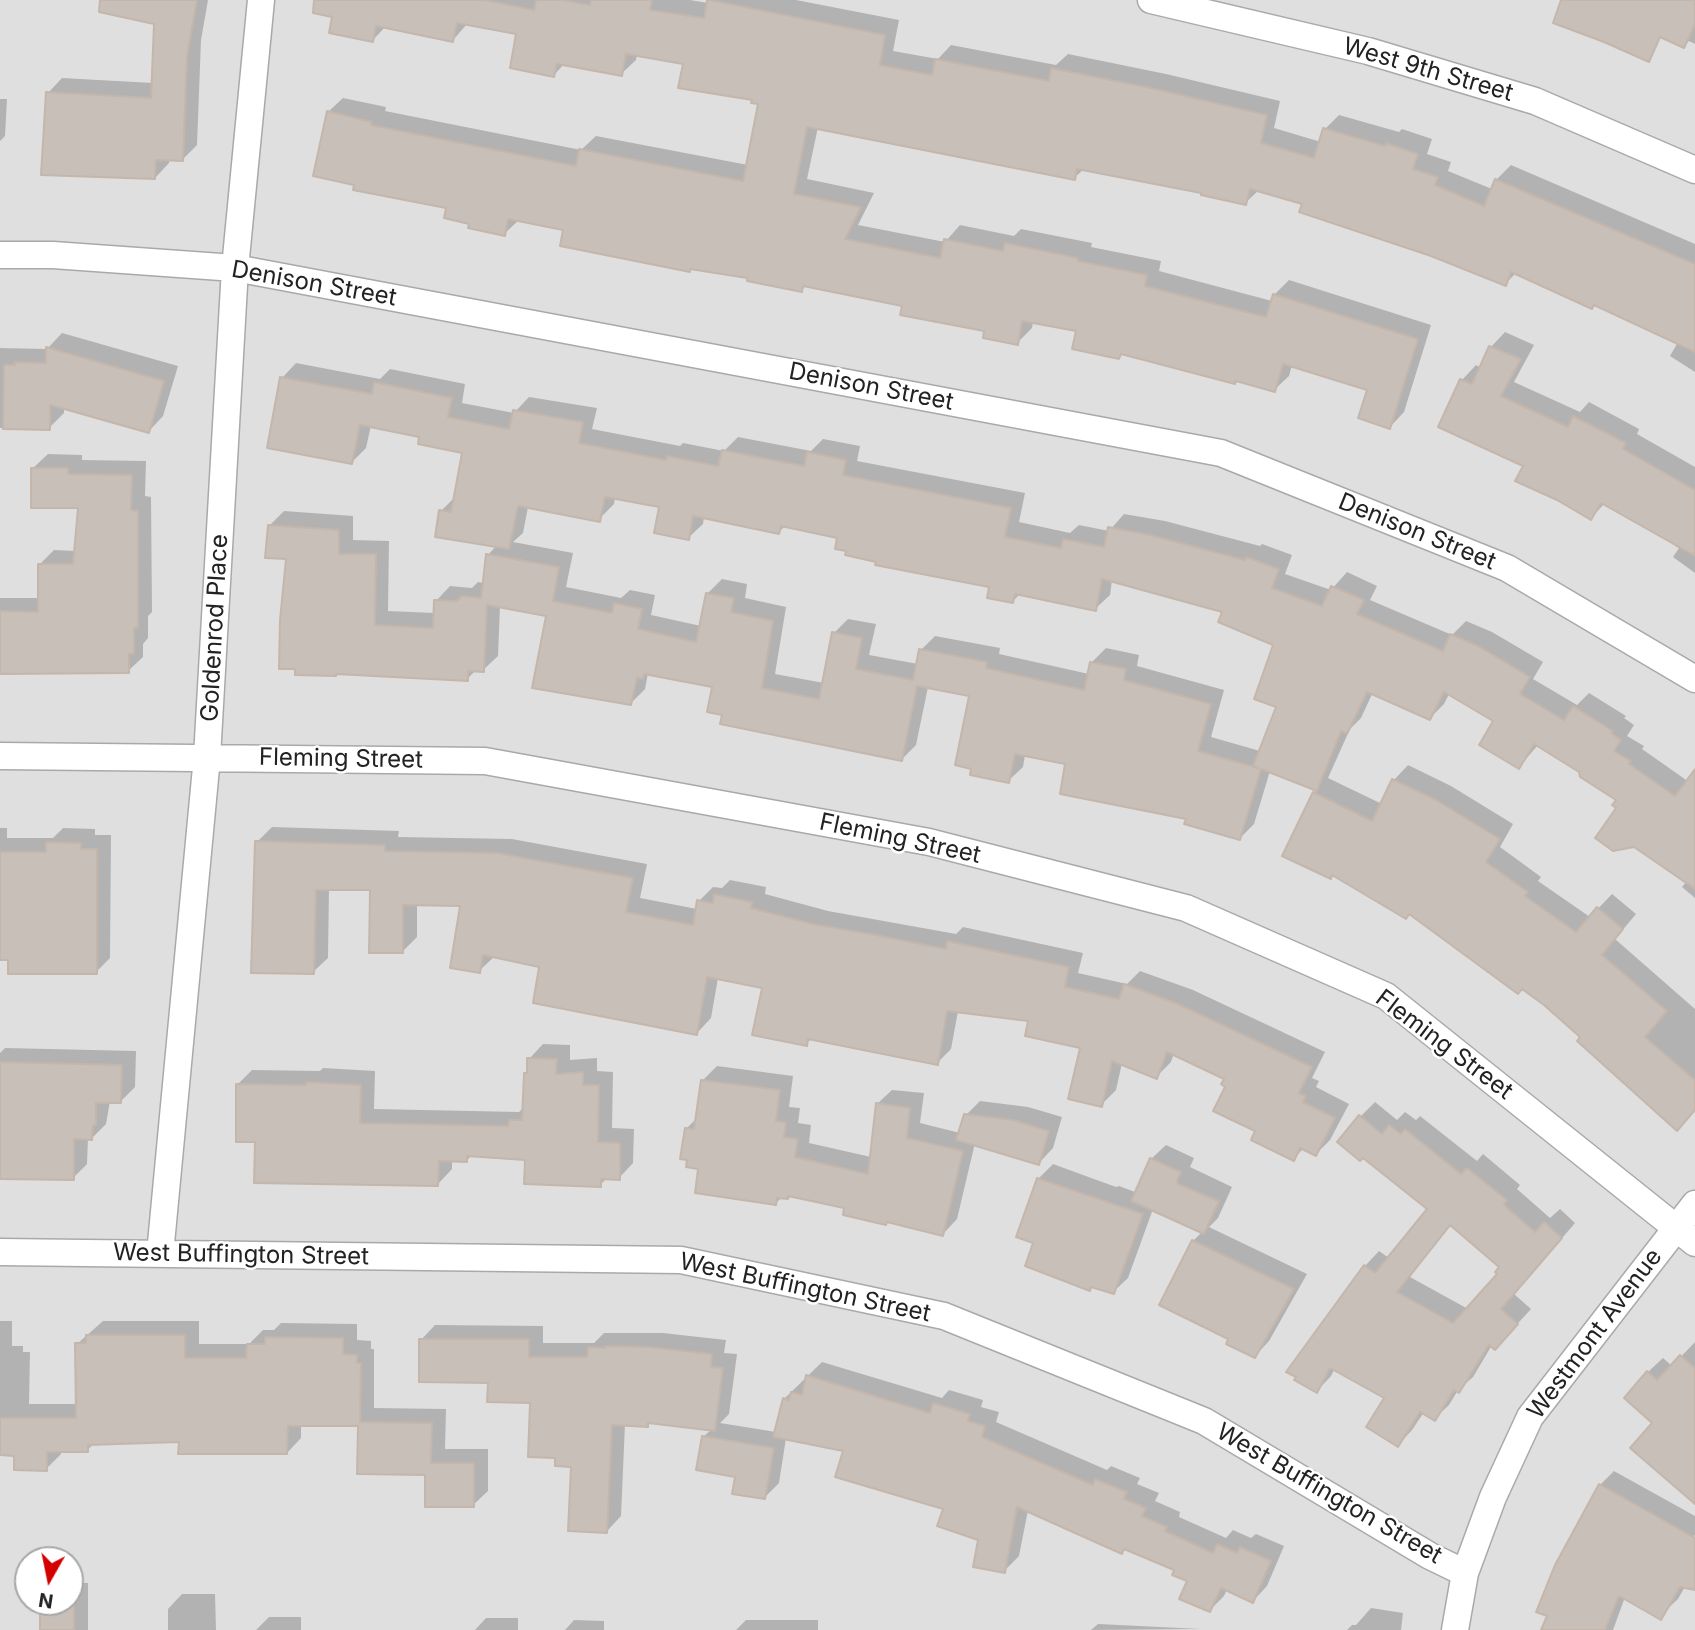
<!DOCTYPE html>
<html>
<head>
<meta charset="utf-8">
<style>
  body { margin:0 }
  #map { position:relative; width:1695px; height:1630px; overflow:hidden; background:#f2efe9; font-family:Inter,sans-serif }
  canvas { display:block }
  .north { position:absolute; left:14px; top:1546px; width:70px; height:70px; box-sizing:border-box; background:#fff; border:2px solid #a7a7a7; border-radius:50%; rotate:189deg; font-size:19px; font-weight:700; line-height:28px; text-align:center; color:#222 }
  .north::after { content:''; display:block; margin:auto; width:24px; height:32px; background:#d40000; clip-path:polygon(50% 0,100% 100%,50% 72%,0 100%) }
</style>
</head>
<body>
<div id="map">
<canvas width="1695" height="1630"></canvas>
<div class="north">N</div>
</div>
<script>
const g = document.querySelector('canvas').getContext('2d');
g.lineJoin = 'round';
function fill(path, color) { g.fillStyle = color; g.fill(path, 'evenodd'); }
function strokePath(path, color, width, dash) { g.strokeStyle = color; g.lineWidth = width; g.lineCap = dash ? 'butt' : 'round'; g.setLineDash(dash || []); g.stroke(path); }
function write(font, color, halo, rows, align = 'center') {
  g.font = font + ' Inter,sans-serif'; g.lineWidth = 5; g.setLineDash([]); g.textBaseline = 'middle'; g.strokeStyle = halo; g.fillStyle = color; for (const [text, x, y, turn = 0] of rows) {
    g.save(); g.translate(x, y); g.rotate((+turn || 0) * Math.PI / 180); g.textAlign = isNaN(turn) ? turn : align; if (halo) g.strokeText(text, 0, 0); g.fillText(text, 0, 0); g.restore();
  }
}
fill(new Path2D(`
  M0,0h1695v1630h-1695zM28,1560h42v42h-42z`), '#e0dfdf');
fill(new Path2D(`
  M151,0h57l-7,40 -4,105 -15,15 -13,-1v4l-14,15 -107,-85 14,-15 91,5 3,-60z
  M337,0h353l18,3 1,-3h87l103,20 -6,31 45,8 13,-14 105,20 12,-11 98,20 114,27 -6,27 47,14 4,-13 14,-14 60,17 3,-3 30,10 -5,15 24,8 -3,9 44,18 4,-9 15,-15 184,79v128l-25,-16 8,-14 -83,-38 -3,3 -76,-34 -11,11 -201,-81 -45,-13 -14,13 -41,-11 -120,-23 -10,9 -256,-51 -11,52 67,14 -16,32 87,17 15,-17 54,11 7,-7 71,14 -1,4 70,14 -2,10 113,30 2,-6 15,-15 142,45 -27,87 -14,15 -21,-38 -77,-24 -3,11 -15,14 -37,-11 -114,-26 -4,4 -41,-27 -45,-8 -1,6 -15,15 -31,-14 -82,-25 -97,-19 -6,5 -52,-14 -57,-9 -3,3 -124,-41 -46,-9 -15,14 -33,-12 -23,-15 -92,-23 -28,-72 15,-14 43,9 -1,4 196,39 15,-14 152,29 12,-62 -75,-40 -48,-9 -1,6 -15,14 -56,-11 -11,12 -35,-42 -51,-10 -15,17 -67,-14 -13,14z
  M1658,0h37v44l-6,-3 -5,5z
  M0,99h7l-2,37 -5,5z
  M1505,332l29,13 -20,37 66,30 9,-10 50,27 -2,5 58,33v106l-22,-16 6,-9 -4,-2 1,-3 -71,-40 -14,15 -66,-53 -85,-39 22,-46 14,-15 5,3 10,-21z
  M62,333l116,33 -15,50 -14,15 -85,-24v6l-15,15h-49v-80l47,1z
  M296,363l84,16 10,-10 75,15 -3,19 52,10 15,-16 68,11 -5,21 88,17 3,-3 41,8 14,-14 73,14 12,-12 37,7 -3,15 168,32 -6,29 51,11 9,-8 30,6 15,-17 41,7 95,25 2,-2 30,11 -7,19 46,16 16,-18 30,14 -7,14 82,35 14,-14 26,11 51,30 -10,17 44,26 12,-12 37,23 -2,2 10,7 -7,11 17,10 -2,3 47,33 6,-7v123l-13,-11 5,-6 -68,-73 -1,-9 -38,-28 -42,-26 -19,22 -24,-47 -46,-26 -5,10 -14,14 -57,-26 -12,26 -11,11 -22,49 54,26 12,-24 14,-15 43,21 62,38 -13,23 41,30 -3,4 52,36 22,-23 24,20 -21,25 80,70v101l-112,-73 -37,-33 -136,-91 -4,4 -73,-43 -3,3 -16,-84 3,-4 -47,-18 -16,53 -14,14 -52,-21 -121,-54 -42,-8 -2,12 -15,14 -37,-86 -43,-8 -12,58 -14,14 -178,-46 -10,-27 -66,-13 -3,16 -15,15 -82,-89 -48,-9 -2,50 -15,14h-7l-9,9 -130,-7 -49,-114 -18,-33 14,-14 69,5v24l36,1 -1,70 47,2 1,-12 14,-15 22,2 6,-6 6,1 4,-28 9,-10 -56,-34 14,-14 9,-45 -43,-17 -50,-10 -5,23 -14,14 -70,-84zM615,497l46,9 27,32 15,-14 1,-7 75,15 7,-7 53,11 9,14 30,10 113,26 21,16 8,-8 75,15 15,-14 2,-15 112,31 51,33 3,62 -18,45 -49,-14 13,-47 -87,-24 2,-11 -33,-7 -15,15 -2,11 -90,-20 1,-6 -65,-12 -14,14 -3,14 -49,-9 7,-31 -28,-5 -14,14 -10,50 -49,-9 11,-67 -41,-9 2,-14 -25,-5 -15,15 -6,32 -50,-11 4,-20 -25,-5 -9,8 -55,-11 7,-34 -60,-11 10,-9 5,-26 72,11 14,-14z
  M48,454l34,1v5l64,1 -1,35 6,1 1,115 -4,4v22l-5,6v13l-15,14 -128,1v-74h40v-34l14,-14 22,1 3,-45 -46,-38z
  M272,827l127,4 -1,6 114,2 135,25 -7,34 57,11 2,-8 14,-14 9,1 8,-8 36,7 -1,7 63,17 128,23 7,-7 120,26 -5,20 49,11 13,-13 53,19 132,62 -13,26 7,3 -3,6 33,17 -19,36 -14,14 -12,-6 -11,11 -36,-28 -29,-45 -2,-7 -52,-26 -3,9 -15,15 -34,-14 -6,27 -15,15 -19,-59 -52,-26 -72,-9 -7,38 -14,14 -125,-25 -6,6 -42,-57 -46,-9 -7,40 -14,15 -156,-67 -46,-10 -16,15 -17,-67 -45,-1v34l-15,15 -30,-63 -43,-1 -1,70 -15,14 -56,-130z
  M0,828h7v10h46l10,-10 32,1v6h16l-1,123 -14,14 -96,-14z
  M543,1044l27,1v15l27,-2v13l16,1 -1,56 22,1 -1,34 -14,15h-12l-7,7 -73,-27 -55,-3 -5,5h-15v9l-14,15 -182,-44 -19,-55 15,-15 68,1 3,-3 52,3 -1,38 145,3 5,-5 1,-33 3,-3 1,-12z
  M5,1048l131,3 -1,36 -14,14h-11l-4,23 -14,14h-4l-1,26 -14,14h-73v-125z
  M717,1066l76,10 -4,31 11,1 -2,15 13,2 -2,18 62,14 6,-53 15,-14 32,3 -4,30 40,10 6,-18 14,-14 48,6 34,10 -9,31 -14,15 -64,-20 -18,76 -14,15 -55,-13 -2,2 -40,-17 -56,-11 -3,3 -5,-1 -6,6 -76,-36 -14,-38 11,-11 6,-38z
  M1375,1102l22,18 8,-8 11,8 4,-4 57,45 6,-7 37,31 -3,4 33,29 10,-9 15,14 -61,71 17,15 -22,24 -17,12 -19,32 -15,13 -9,15 -15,14 -10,-7 -12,18 -14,15 -12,-47 -51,-30 -4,8 -14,15 48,-125 14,-15 10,7 40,-49 -68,-93zM1452,1224l50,43 -2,7 -32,35 -58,-32z
  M1166,1145l28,13 -4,9 42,20 -14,31 -9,9 98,47 -38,67 -14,15 -24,-18 -38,-97 9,-9 -49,-23 -25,69 -15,14 -78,-50 3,-63 15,-15 63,23 3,-1 16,6 16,-33z
  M0,1321h12v25h11v6h7l-1,52h48v-60l26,-23h96v23h50l14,-14h11l7,-7 76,1v16l14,1v8h3v59l72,1 -1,40h43v42l-15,14 -114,-81h-58v14l-14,15 -107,-13 -85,3 -8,7h-26v4l-15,15 -30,-15h-16z
  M435,1325l108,1v17h51l10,-10h59l63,7 -2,13 13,1 -8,60 -9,9 56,9 8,-33 38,-37 120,36 7,-8 34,10 -2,7 18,5 -3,10 111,48 4,-4 29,12 -3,6 22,9 -4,8 25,11 -1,5 47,21 7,-8 18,8 5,-4 28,12 -17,40 -14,15 -26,-12 -3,7 -14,14 -21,-30 -13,-11 -51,-21 -3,4 -94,-42 -9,46 -15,15 -24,-32 -35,-31 -100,-59 -59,-11 -7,45 -15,15 -27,-23 -34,-38 9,-8 -61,-8 -4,4 -22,-1 -4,92 -14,15 -34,-66 -16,-9 -25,-55 -43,-19 -68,-42z
  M1695,1342v160l-40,-79 -7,-51 15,-14 9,8z
  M1614,1471l81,45v19l-17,19 17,4v11l-17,30 -15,14 -38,-16 -12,33h-70l57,-145z
  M70,1583h18v47h-46v-28h28z
  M182,1594h33l1,36h-48v-21z
  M1371,1608l32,5 -2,17h-54l5,-5h4z
  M269,1617h32v13h-45z
  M486,1618h32v12h-43z
  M574,1620l30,1v9h-39z
  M746,1620h72v10h-82z
  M1098,1624l103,5 -110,1z`), '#0003');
const building = new Path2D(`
  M100,0h97l-10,56 -4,105 -27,-1 -1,19 -114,-4 5,-83 105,6 3,-74 -55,-12z
  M314,0h171l49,10 2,-10h27l27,5 1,-5h61l-2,10 54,8 3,-18h3l175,35 -5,30 52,10 3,-16 114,22 2,-13 100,20 116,27 -6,28 53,15 9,-30 62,18 1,-3 32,11 -5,15 25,8 -3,8 49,21 11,-27 200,85v88l-101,-47 -2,4 -81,-37 -5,14 -75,-30 -132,-44 3,-8 -52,-15 -4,16 -45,-10v-2l-124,-24 -2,11 -268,-53 -13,67 67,13 -16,32 95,19 4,-19 59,12 2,-8 73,15v3l69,14 -2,11 121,31 7,-23 145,45 -28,90 -32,-11 9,-28 -84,-26 -8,28 -39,-11 -1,3 -114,-30 -2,5 -47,-10 4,-18 -54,-10 -4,24 -35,-7 1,-7 -84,-16 2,-9 -99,-20 -1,6 -55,-11v-3l-57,-9v3l-130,-26 3,-16 -55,-11 -3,17 -37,-8 1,-4 -25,-6 2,-10 -93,-18 1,-5 -41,-9 14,-65 45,11 -1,3 205,41 3,-17 164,32 15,-77 -7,-1 1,-3 -74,-12 5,-24 -57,-10 -4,22 -65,-12 -3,13 -44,-9 6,-34 -59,-11 -4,19 -77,-16 -3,16 -44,-9 3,-16 -19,-4z
  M1561,0h134v24l-11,24 -24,-11 -11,25 -45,-20 -51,-19z
  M1489,346l32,13 -20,37 67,31 5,-11 53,27 -3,6 72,41v66l-94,-53 -10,17 -34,-20 -42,-19 8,-15 -85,-39 22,-48 12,5z
  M46,347l118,34 -15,52 -99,-28v25l-47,-1 1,-64h11v-3l31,1z
  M280,377l92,17 2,-12 78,16 -4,19 61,12 4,-19 70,12 -4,21 87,17 1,-4 51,10 4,-16 82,16 3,-14 39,8 -3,15 168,33 -6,29 56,11 2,-9 41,8 4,-20 42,8 95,25 1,-3 33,12 -7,19 50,18 9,-20 33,14 -7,14 86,37 7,-17 28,12 52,31 -10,17 44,26 9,-14 40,25 -2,2 10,7 -7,11 17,10 -2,3 46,32 20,-27v120l-61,-42 -21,4 -18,-13 21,-30 -4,-3 4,-5 -36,-23 -1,-5 -45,-28 -15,25 -40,-24 14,-24 -49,-29 -14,28 -63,-28 -20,42 -6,-3 -24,60 -56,-22 -21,71 -56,-16 2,-5 -126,-25 5,-30 -50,-10 -6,29 -39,-8 1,-6 -16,-4 14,-69 -52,-10 -15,75 -182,-37 2,-9 -15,-3 5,-25 -68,-13 -1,5 -6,-1 -6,27 -99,-17 14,-72 -59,-11 -3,67 -16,-1v10l-132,-7v2l-41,-1v-6h-16l1,-49 6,-61 -21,-1 3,-33 71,5v24h37l-1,71 58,3 1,-28 23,1 5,-5 19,2 5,-44 73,13 -6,34 59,12 2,-10 28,6 -4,20 58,13 10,-49 28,5 -3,14 42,9 -11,67 57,11 13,-67 30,6 -6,31 57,11 6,-31 68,13 -1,6 98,22 6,-28 36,7 -2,11 87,24 -13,47 60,17 -5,-2 23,-59 -22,-8 19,-54 -55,-23 4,-10 -120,-33 -6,32 -81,-17 -2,9 -26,-5 2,-11 -114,-22 1,-3 -31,-7 1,-4 -11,-2 2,-11 -56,-12 -2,8 -86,-18 -4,24 -35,-7 5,-26 -54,-10 -5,25 -82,-16 -9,43 -74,-12 4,-27 12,2 11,-59 -44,-9 1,-7 -59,-12 -8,39 -85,-16z
  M31,468h37v6l64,1 -1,35 7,1v117h-4v26h-5v19l-129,1v-63l38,1v-48h35l5,-56h-47z
  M1392,779l44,21 64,39 -14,23 42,30 -3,4 51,36 21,-25 26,22 -21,26 65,56 -22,26 50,43v30l-18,21 -100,-90 3,-4 -36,-32 -22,-16 -4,5 -109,-80 -3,5 -74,-44 -1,4 -49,-23 31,-64 59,29z
  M255,841l130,4v6l112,2 136,25 -7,34 67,13 4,-25 16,3 1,-9 38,8 -1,6 62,16 63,11 70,14 1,-8 122,26 -4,20 54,12 5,-15 54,20 134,63 -13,26 7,3 -3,6 32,16 -19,38 -16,-8 -6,13 -43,-21 4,-9 -42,-20 12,-24 -4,-3 3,-5 -57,-27 -10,27 -45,-18 -10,46 -34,-8 12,-51 -55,-12 3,-15 -81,-10 -9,54 -130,-26 -1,7 -55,-11 10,-47 -55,-11 -10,58 -164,-32 6,-36 -56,-12 -3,18 -30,-5 10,-62 -57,-1v48h-34l1,-63h-54l-2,84 -63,-1z
  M46,842l35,1v6h16v125h-89v-14h-8v-108h46z
  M527,1058l30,1 -1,15 27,-2v13h16l-1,57 22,1v37l-19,-1v8l-77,-3 1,-24 -58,-4v6l-28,-1 -1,25 -184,-3 1,-41h-19v-58l70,1v-3l55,3 -1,38 148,3 1,-6h13l2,-47h3z
  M0,1062l122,3 -1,38h-25v22h-3l-1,15 -18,-1v41l-74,-1z
  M701,1080l79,10 -4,31 10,1 -2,15 14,2 -3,18 73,17 8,-71 34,5 -3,30 56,13 -20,85 -56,-14 -1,3 -43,-10 1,-7 -56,-12v3l-11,-1 -1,7 -81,-12 3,-24 -12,-2 1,-7 -7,-1 5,-31 9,1z
  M964,1114l49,6 36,11 -10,34 -83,-25z
  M1359,1115l23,19 7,-9 12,9 4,-5 56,45 6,-6 40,32 -3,5 31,27 9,-10 18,16 -61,71 17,15 -23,26 -6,-5 -30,48 -5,-3 -19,31 -15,-9 -22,35 -32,-20 18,-29 -54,-30 -13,25 -23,-13 2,-3 -10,-5 78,-107 11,8 52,-64 -64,-51 -3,3 -23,-19zM1450,1225l49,42 -4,5 2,2 -44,49 -56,-31z
  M1150,1158l31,14 -4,9 1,3 41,17 -15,33 -73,-33z
  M1037,1178l106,36 -29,80 -23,-7 -1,4 -65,-25 8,-23 -17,-6z
  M1192,1240l102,49 -39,69 -29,-14 2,-5 -69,-34z
  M86,1335h99v23h61l1,-14h18v-7l78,1v16l14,1v8h4l-1,59 72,1 -1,40h43v44h-49v-32l-68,-1 1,-48h-70l-1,28h-109l1,-12 -91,3v7h-41v19l-33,-1v-14l-14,-1v-37h76l-1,-75h11z
  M419,1339h110v18h58l1,-10 17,1v-2l43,1 64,7 -1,13 12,1 -8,63 -67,-8v4l-36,-2 -5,108 -39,-2 3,-64 -16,-1v-8l-27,-1 2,-54 -43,-1 1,-19 -69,-1z
  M1680,1355l15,13v136l-65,-56 22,-25 -28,-25 23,-27 10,9z
  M806,1375l124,38 3,-10 37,11 -2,7 17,5 -3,11 111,48 2,-6 32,13 -3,7 22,9 -4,8 25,11 -2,4 48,22 4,-9 20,9 3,-6 31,14 -18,42 -32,-15 -11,24 -31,-13 8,-18 -15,-6 2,-5 -50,-21 -2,5 -105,-47 -12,66 -32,-6 5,-27 -41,-14 6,-17 -108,-32 8,-26 -70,-14 10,-39 6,2 2,-8 11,3z
  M702,1436l72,12 -9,51 -33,-5 3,-17 -39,-7z
  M1599,1484l96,54v52l-15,-3 -19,33 -42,-24 -14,34h-64l6,-14 -11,-4 19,-47z
  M40,1602h34v28h-34z`);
fill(building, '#c7bfb8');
strokePath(building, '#c4b6ab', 2);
const minor = new Path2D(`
  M1151,0l217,51 167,50 160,69
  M0,255h53l182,13 986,185 286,115 188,111
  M0,756l485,5 444,81 257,66 200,88 309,247
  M0,1252l681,8 263,56 260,105 226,135 35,17
  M160,1254l47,-497 28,-489 26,-268
  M1455,1630l10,-57 28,-76 37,-80 165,-213`);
strokePath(minor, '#a9a9a9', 29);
strokePath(minor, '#fff', 26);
write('24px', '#222', '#fff', [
  ["West 9th Street",1428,70,16],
  ["Denison Street",314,284,10],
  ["Denison Street",871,387,11],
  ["Denison Street",1417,532,22],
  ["Goldenrod Place",215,628,-87],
  ["Fleming Street",341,759,1],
  ["Fleming Street",900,839,12],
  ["Fleming Street",1444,1045,37],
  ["West Buffington Street",241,1255,1],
  ["West Buffington Street",805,1288,12],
  ["Westmont Avenue",1595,1334,-53],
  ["West Buffington Street",1329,1494,30]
]);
</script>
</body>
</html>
